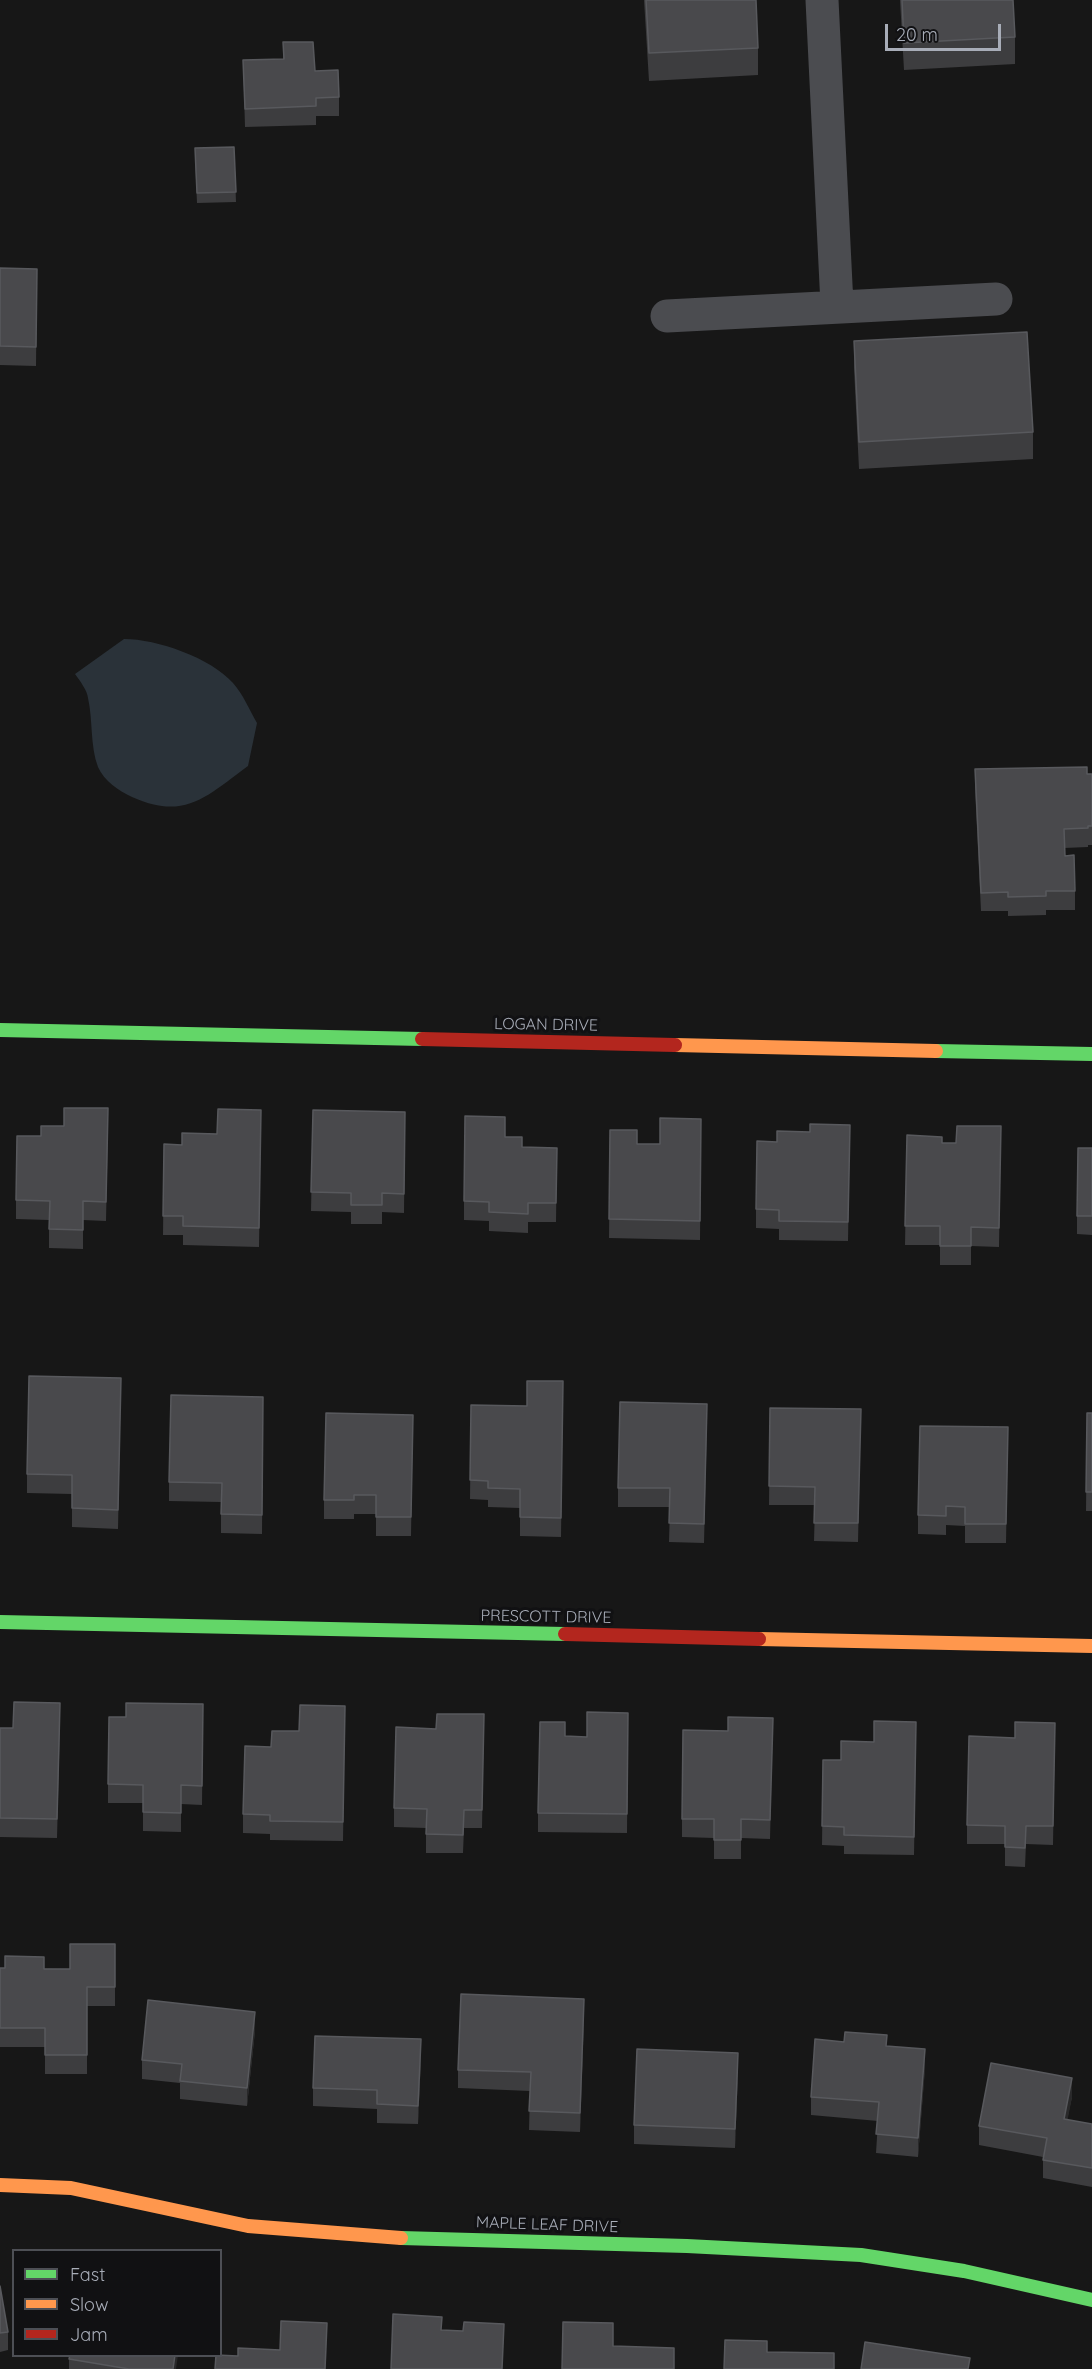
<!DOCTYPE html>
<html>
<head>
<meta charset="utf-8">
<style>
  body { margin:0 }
  #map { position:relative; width:1092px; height:2369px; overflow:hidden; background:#171717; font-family:Quicksand,sans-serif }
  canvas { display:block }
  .legend { position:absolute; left:12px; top:2249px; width:210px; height:108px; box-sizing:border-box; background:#111113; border:2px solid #4d4f55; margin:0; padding:8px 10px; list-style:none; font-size:18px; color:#a8adb8 }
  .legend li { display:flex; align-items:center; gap:12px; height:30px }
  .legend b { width:30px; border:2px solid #4d4f55 }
  .scale { position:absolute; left:885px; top:24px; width:116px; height:27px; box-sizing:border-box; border:3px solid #a8adb8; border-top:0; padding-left:8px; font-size:18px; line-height:21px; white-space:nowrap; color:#a8adb8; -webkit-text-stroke:4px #111113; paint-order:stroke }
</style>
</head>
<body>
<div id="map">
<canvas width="1092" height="2369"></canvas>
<ul class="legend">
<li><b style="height:8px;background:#63d668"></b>Fast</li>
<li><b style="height:8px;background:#ff974d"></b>Slow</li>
<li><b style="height:8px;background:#b3261e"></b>Jam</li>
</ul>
<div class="scale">20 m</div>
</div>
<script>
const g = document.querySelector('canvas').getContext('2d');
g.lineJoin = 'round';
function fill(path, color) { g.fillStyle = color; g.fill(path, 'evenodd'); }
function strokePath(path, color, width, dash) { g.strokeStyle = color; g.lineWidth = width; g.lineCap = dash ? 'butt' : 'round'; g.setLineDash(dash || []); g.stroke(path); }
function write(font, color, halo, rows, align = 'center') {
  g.font = font + ' Quicksand,sans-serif'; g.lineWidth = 6; g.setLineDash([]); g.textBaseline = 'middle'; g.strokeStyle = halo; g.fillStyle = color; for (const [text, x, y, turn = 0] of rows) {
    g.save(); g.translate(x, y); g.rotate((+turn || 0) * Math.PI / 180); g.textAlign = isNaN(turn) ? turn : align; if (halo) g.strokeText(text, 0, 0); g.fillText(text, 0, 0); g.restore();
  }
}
fill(new Path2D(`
  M124,639c33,0 87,19 109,44 10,11 17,28 24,40l-9,43c-41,30 -63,55 -116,31 -13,-6 -28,-16 -34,-30 -8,-21 -5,-47 -10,-69 -1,-8 -8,-17 -13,-24z`), '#2a3239');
strokePath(new Path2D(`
  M822,0l15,305
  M667,316l329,-17`), '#4b4c50', 33);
strokePath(new Path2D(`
  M0,1030l422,9
  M936,1051l156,3
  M0,1622l565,12
  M401,2238l286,8 174,9 103,16 128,29`), '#63d668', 14);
strokePath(new Path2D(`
  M675,1045l261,6
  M759,1639l333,7
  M0,2185l71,3 177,38 153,12`), '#ff974d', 14);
strokePath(new Path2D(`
  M422,1039l253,6
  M565,1634l194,5`), '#b3261e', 14);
fill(new Path2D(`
  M644,0h112l2,48v27l-109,6z
  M900,0h113l2,37v27l-111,6z
  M283,42l32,29 24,26v19h-23v9l-71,2 -2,-67 40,-1z
  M234,147l2,55 -39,1 -2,-45z
  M0,268l37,1 -1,97 -36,-1z
  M854,341l179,91v27l-174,10 -5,-101z
  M975,769l117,5v71h-4v2l-24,1 1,8 10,35v19h-29v5l-38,1v-5h-27l-6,-123z
  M261,1110l-2,137 -76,-2v-10h-20l1,-91 18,1 35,-11z
  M313,1110l92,2 -1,101 -22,-1v12h-31v-12l-40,-1z
  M701,1119l-1,121 -91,-2 1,-108 27,14h23z
  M850,1125l-2,116 -69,-1v-11l-23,-1v-19l21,-67 33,-10z
  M1001,1126l-2,121 -28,-1v19h-31v-20h-35l2,-110 35,8h14z
  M108,1127l-2,94 -23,-1v29l-34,-1v-28l-33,-1v-19z
  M505,1137l17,10 35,1 -1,74h-28v11l-39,-2v-10l-25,-1v-19z
  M1092,1148v87l-15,-1v-18z
  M121,1378l-3,151 -46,-2v-33l-45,-1v-19z
  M563,1381l-2,156 -41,-1v-28l-32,-1v-7l-18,-1 1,-94 56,1z
  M263,1397l-1,137 -41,-1v-31l-52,-1v-19z
  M770,1408l91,1 -3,133 -44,-1 1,-36h-46z
  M1087,1413h5v98h-6z
  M413,1415l-2,121h-35v-22h-22v5h-30v-19z
  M707,1423l-3,120 -35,-1 1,-35h-52v-19z
  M1008,1427l-2,116h-41v-17l-19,-1v10l-28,-1v-19z
  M203,1704l-1,101 -21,-1v28l-38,-1v-28h-35v-19l18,-67z
  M345,1706l-2,135 -73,-1v-6l-27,-1v-19l28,-67z
  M628,1713l-1,120 -89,-1v-19l49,-76z
  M484,1714l-2,114h-18l-1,25h-37v-25l-32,-1v-19l42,-79z
  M773,1718l-3,121 -29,-1v21h-27v-21l-32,-1v-18z
  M60,1722l-3,116 -57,-1v-109h13z
  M1055,1723l-2,122 -27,-1 -1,23 -20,-1v-22h-38v-19l48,-87z
  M916,1740l-2,115 -70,-1v-8l-22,-1 1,-85h18l33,-18z
  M115,1944v62h-28v68h-42v-27h-45v-79l70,1z
  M584,2018l-4,114 -51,-2 1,-39 -72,-3v-18z
  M255,2031l-8,75 -67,-7v-16l-38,-4v-19z
  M887,2046l38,22 -7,89 -42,-4 2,-32 -67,-6v-18z
  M421,2058l-3,66 -41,-1v-14l-64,-3v-18z
  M738,2072l-3,76 -101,-4v-19z
  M1072,2097l-5,23 25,4v63l-49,-9v-21l-64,-12v-19z
  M0,2286l8,46v18l-8,2z
  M69,2359l107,10h-107z`), '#3d3d3f');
fill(new Path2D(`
  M584,1999v19l-4,114v-19z
  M255,2012v19l-8,75v-18z
  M421,2039v19l-3,66v-18z
  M925,2049v19l-7,89v-19z
  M738,2053v19l-3,76v-19z
  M1072,2078v19l-8,41v-19z
  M327,2323l-1,46h-1z
  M175,2355h3l-2,14h-3z`), '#29292a');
const building = new Path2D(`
  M646,0h110l2,48 -109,5z
  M902,0h111l2,37 -111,6z
  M283,42h30l2,29 23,-1 1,27 -23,1v8l-71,3 -2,-49 41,-1z
  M234,147l2,45 -39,1 -2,-45z
  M0,268l37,1 -1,78 -36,-1z
  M1027,332l6,100 -174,10 -5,-101z
  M1087,767v7h5v52h-4v2l-24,1 1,27 9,-1 1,36h-29v5l-38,1v-5l-27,1 -6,-124z
  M64,1108h44l-2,94 -23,-1v29l-34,-1 1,-28 -34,-1 1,-64h24v-10h23z
  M218,1109l43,1 -2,118 -76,-2v-10h-20l1,-72 18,1v-12l35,1z
  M313,1110l92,2 -1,82 -22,-1v12h-31v-12l-40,-1z
  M465,1116l40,1v20h17v10l35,1 -1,55h-28v11l-39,-2v-10l-25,-1z
  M660,1118l41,1 -1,102 -91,-2 1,-89h27v14h23z
  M810,1124l40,1 -2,97 -69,-1v-11l-23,-1 1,-68 20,1v-11l33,1z
  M957,1126h44l-2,102 -28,-1v19h-31v-20h-35l2,-91 35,2v6h14z
  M1078,1148h14v68h-15z
  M29,1376l92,2 -3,132 -46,-2v-33l-45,-1z
  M527,1381h36l-2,137 -41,-1v-28l-32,-1v-7l-18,-1 1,-75 56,1z
  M171,1395l92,2 -1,118 -41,-1 1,-31 -53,-1z
  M620,1402l87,2 -3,120 -35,-1 1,-35h-52z
  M770,1408l91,1 -3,114h-44l1,-36 -46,-1z
  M326,1413l87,2 -2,102h-35v-22h-22v5h-30z
  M1087,1413h5v79h-6z
  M920,1426l88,1 -2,97h-41v-17l-19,-1v10l-28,-1z
  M14,1702l46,1 -3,116 -57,-1v-90h13z
  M126,1703l77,1 -1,82 -21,-1v28l-38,-1v-27l-35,-1 1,-67h17z
  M300,1705l45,1 -2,116 -73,-1v-6l-27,-1 2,-68 26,1 1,-16h27z
  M587,1712l41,1 -1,101 -89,-1 2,-91h25v14l22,1z
  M437,1714h47l-2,96h-18l-1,25 -37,-1 1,-25 -33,-1 2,-81 40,2z
  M728,1717l45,1 -3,102 -29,-1v21h-27v-21h-32l1,-89 45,1z
  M874,1721l42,1 -2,115 -70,-2v-8l-22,-1 1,-66h18v-19l33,1z
  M1015,1722l40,1 -2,103h-27l-1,22 -20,-1v-21l-38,-1 2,-89 46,2z
  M70,1944h45v43h-28v68h-42v-27h-45v-60h5v-12l39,1v12h26z
  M461,1994l123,5 -4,114 -51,-2 2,-39 -73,-2z
  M148,2000l107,12 -8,76 -67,-7 2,-17 -40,-4z
  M845,2032l42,3 -1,11 39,3 -7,89 -42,-4 3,-32 -68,-5 4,-58 29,3z
  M315,2036l106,3 -3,67 -41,-2v-14l-64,-2z
  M637,2049l101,4 -3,76 -101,-4z
  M991,2063l81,15 -8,41 28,5v44l-49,-8 4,-22 -68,-12z
  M0,2286l8,46 -8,1z
  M393,2314l49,3 -1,13 22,1 1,-9 40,2 -2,45h-111z
  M281,2321l46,2 -2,46h-110l1,-14 22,1v-8l42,2z
  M563,2322l50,1v23l61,2v21h-112z
  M725,2340l42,1v11l67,1v16h-110z
  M865,2342l105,16 -2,11h-107z
  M70,2355h105l-2,14h-44l-60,-10z`);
fill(building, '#49494c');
strokePath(building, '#58595d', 1.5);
write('16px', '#a8adb8', '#111113', [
  ["LOGAN DRIVE",546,1025,1],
  ["PRESCOTT DRIVE",546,1617,1],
  ["MAPLE LEAF DRIVE",547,2225,2]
]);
</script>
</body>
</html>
